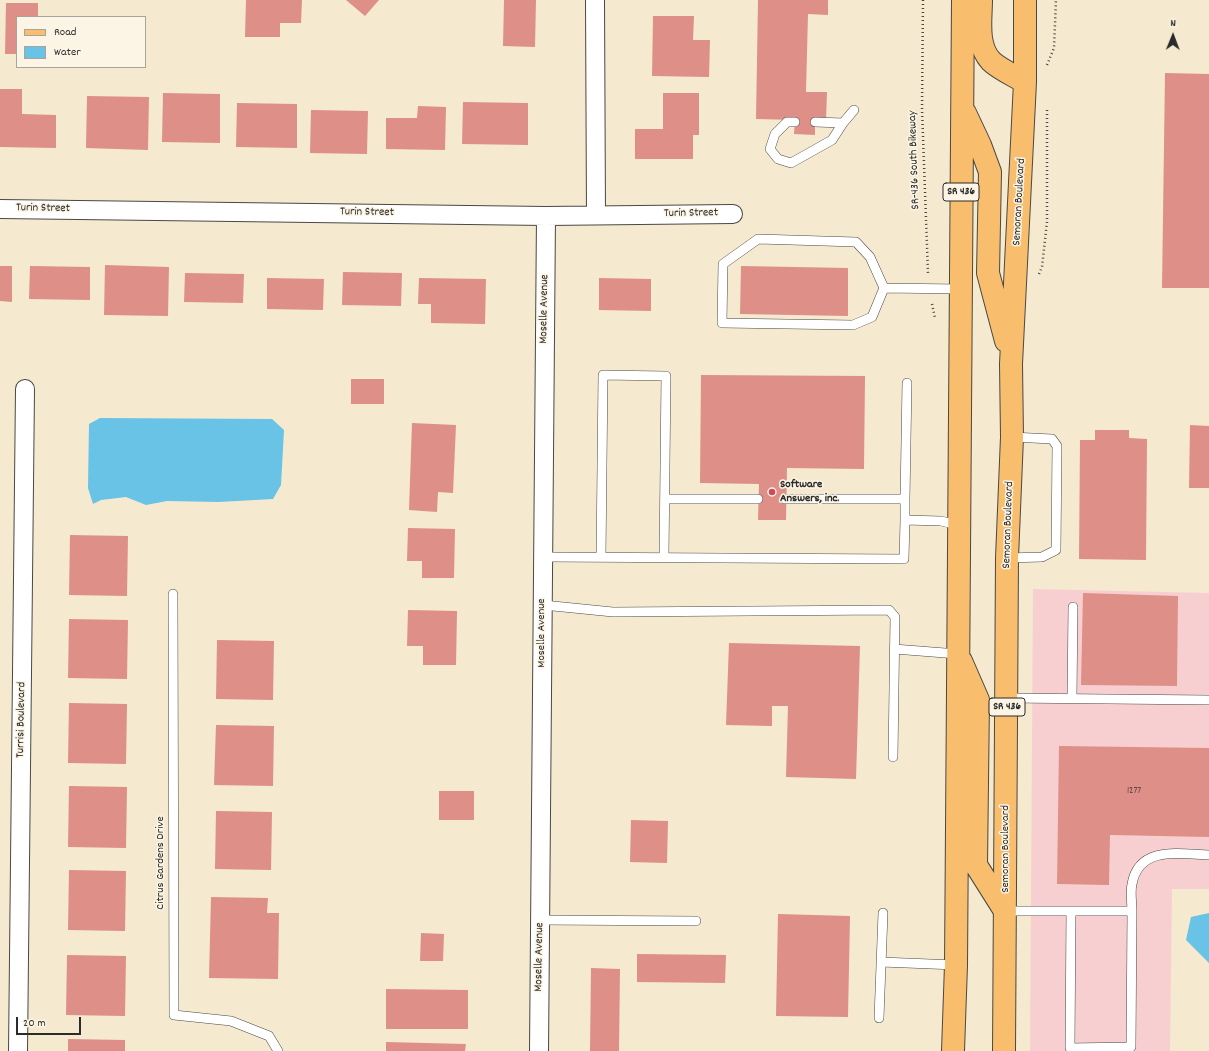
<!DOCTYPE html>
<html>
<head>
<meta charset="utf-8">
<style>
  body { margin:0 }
  #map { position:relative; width:1209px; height:1051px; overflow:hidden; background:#f5e9cf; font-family:Dekko,sans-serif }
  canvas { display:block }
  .legend { position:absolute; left:16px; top:16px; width:130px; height:52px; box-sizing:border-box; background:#fcf5e5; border:1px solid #a8a49b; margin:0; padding:5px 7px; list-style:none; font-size:12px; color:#2b2b2b }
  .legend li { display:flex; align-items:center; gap:8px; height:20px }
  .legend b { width:20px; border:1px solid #a8a49b }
  .north { position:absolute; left:1153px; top:16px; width:40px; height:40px; -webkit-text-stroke:3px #fcf5e5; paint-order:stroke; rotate:1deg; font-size:11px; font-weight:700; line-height:16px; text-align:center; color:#2b2b2b }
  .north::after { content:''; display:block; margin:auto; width:14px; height:18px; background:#2b2b2b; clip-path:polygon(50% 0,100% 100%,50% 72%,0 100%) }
  .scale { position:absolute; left:16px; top:1017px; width:65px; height:18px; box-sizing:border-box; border:2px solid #2b2b2b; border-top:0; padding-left:5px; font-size:12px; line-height:14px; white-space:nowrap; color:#2b2b2b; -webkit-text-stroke:3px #fcf5e5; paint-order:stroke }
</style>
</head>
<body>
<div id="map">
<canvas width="1209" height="1051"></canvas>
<ul class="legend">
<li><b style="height:5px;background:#f9be6d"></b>Road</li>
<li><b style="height:11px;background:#68c3e6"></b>Water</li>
</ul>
<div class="north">N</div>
<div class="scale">20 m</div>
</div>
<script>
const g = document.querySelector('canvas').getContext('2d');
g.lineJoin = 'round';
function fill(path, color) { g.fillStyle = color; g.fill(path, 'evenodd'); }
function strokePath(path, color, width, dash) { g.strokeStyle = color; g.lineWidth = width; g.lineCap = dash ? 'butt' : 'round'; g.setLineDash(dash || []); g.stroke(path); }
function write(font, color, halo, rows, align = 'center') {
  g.font = font + ' Dekko,sans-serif'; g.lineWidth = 3; g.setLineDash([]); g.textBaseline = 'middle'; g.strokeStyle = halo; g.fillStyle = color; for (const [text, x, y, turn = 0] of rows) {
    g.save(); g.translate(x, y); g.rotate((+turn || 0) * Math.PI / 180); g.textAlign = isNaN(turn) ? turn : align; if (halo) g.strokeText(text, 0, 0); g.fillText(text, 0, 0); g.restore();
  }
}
fill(new Path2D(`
  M1033,589l176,4v296h-37l-2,162h-140z`), '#f7cfd1');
fill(new Path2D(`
  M100,418l172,1 12,11 -3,55 -8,14 -54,3 -52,-1 -21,4 -20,-8 -25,3 -8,4 -5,-16 1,-64z
  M1209,913v50l-23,-23 5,-23z`), '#68c3e6');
fill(new Path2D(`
  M246,0h56l-1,23h-21v14h-35z
  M346,0h33l-14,16z
  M504,0h32l-1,47 -32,-1z
  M758,0h70v15l-20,-1 -2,78h21l-1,28h-11v15l-21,-1 1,-14 -39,-1z
  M6,3h32v14h-21v37h-12z
  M653,16h41l-1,24h17l-1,37 -57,-1z
  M1165,73l44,1v214h-47z
  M0,89h22v25l34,1v33l-56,-1z
  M163,93l57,1v49l-58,-1z
  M663,93h36v42h-6v24h-58v-30h28z
  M87,96l62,1 -1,53 -62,-2z
  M463,102l65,1v42l-66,-1z
  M237,103l60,1v44l-61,-1z
  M418,106l28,1 -1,43 -59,-1v-31h31z
  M311,110l57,1 -1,43 -57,-1z
  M105,265l64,2 -1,49 -64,-1z
  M0,266h12v36l-12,-1z
  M30,266l60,1v33l-61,-1z
  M741,266l107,2v48l-108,-2z
  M343,272l59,1 -1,33 -59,-1z
  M185,273l59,1 -1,29 -59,-1z
  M267,278l57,1 -1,31 -56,-1z
  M419,278l67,1 -1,45 -54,-1v-19h-13z
  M599,278l52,1v32l-52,-1z
  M701,375l164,1 -1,93 -77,-1 -1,52h-28l1,-36 -59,-1z
  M351,379h33v25h-33z
  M412,423l44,2 -3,68 -15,-1 -1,20 -28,-2z
  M1190,425l19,1v62h-20z
  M1095,430h34v8l18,1 -1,121 -67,-1 1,-119h15z
  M408,528l47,1 -1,49h-32v-17h-15z
  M70,535l58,1 -1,60 -58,-1z
  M1083,593l95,3 -1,90 -96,-1z
  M408,610l49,1 -1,54h-33v-19h-16z
  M69,619l59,1 -1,59 -59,-1z
  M217,640l57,1 -1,59 -57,-1z
  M729,643l131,3 -4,133 -70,-2 2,-71h-16v20l-46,-1z
  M69,703l58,1 -1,60 -58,-1z
  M216,725l58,1 -1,60 -59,-1z
  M1059,746l150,2v89l-99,-2 -1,50 -52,-1z
  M69,786l58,1 -1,61 -58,-1z
  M439,791h35v29h-35z
  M216,811l56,1 -1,58 -56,-1z
  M631,820l37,1 -1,42 -37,-1z
  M69,870l57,1 -1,60 -57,-1z
  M211,897l57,1 -1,15h12l-1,66 -69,-1z
  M778,914l72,2 -2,101 -72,-1z
  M421,933l23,1 -1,27h-23z
  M637,954l89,1 -1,28 -88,-1z
  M67,955l59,1 -1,60 -59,-1z
  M591,968l29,1 -1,82h-29z
  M386,989l82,1v39h-82z
  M68,1039l57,1v11h-57z
  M386,1042l80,2 -1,7h-79z`), '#de8f88');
const lane = new Path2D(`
  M795,122h-8l-12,12 -5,15 8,10 13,4 41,-23 11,-17 -28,-1
  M843,123l11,-13
  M758,239l98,3 14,15 14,31 -12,29 -19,8 -131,-2 1,-59z
  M884,288l76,1
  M665,499h93
  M785,499h120v21
  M905,499l2,-116
  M543,557l361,2 1,-39 36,1 17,4
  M601,557l2,-182 63,1 -2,181
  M1007,558l35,-1 14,-7 1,-104 -5,-7 -40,-2
  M173,594l1,421 57,6 38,15 9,15
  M543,605l70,7 276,-2 6,7 -2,140
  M894,649l64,5
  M1007,698l202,2
  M1072,698l1,-91
  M1005,911h127c0,-8 -2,-19 0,-27 7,-39 48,-30 77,-29
  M1071,911l-1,137 61,-1 1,-136
  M540,920l156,1
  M881,962l75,3
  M879,1018l4,-105`);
const street = new Path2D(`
  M595,0l1,215
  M0,209l546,7 187,-2
  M18,1051l7,-662
  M539,1051l7,-835`);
const primary = new Path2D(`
  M981,0c0,19 -5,45 10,61 8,8 24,15 34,21
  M965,113l15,32 10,27 -2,101 18,68
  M961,661l17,39 -2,165 29,46
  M953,1051l3,-86 7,-965
  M1004,1051l3,-493 5,-121 -1,-73 14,-282v-82`);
strokePath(lane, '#494844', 10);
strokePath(street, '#494844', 20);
strokePath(primary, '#494844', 24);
strokePath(new Path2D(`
  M923,0l-1,109 6,164
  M1047,65l7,-17 2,-48
  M1039,274l3,-7 5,-45v-114
  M932,304l3,14`), '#494844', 2.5, [1, 3]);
strokePath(lane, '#fff', 9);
strokePath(street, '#fff', 18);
strokePath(primary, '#f9be6d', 22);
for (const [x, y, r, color] of [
  [772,492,4,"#d1495b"]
]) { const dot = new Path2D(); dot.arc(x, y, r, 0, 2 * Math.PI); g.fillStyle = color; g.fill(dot); strokePath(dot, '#fcf5e5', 1.5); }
write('10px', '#584442', null, [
  ["1277",1134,792]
]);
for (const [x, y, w] of [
  [961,192,36],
  [1007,707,36]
]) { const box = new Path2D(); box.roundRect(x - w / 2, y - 9, w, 18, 3); g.fillStyle = '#fcf5e5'; g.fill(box); strokePath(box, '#2b2b2b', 1); }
write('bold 11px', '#2b2b2b', null, [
  ["SR 436",961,192],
  ["SR 436",1007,707]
]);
write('12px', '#2b2b2b', '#fcf5e5', [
  ["SR-436 South Bikeway",915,160,-92],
  ["Semoran Boulevard",1020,202,-87],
  ["Turin Street",43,209,1],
  ["Turin Street",367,213,1],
  ["Turin Street",691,214,-1],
  ["Moselle Avenue",545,309,-89],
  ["Semoran Boulevard",1009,525,-88],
  ["Moselle Avenue",542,633,-90],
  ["Turrisi Boulevard",22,720,-89],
  ["Semoran Boulevard",1006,849,-90],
  ["Citrus Gardens Drive",161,863,-90],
  ["Moselle Avenue",540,957,-89]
]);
write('bold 12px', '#2b2b2b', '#fcf5e5', [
  ["Software",780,485],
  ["Answers, inc.",780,499]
], 'left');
</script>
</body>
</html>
